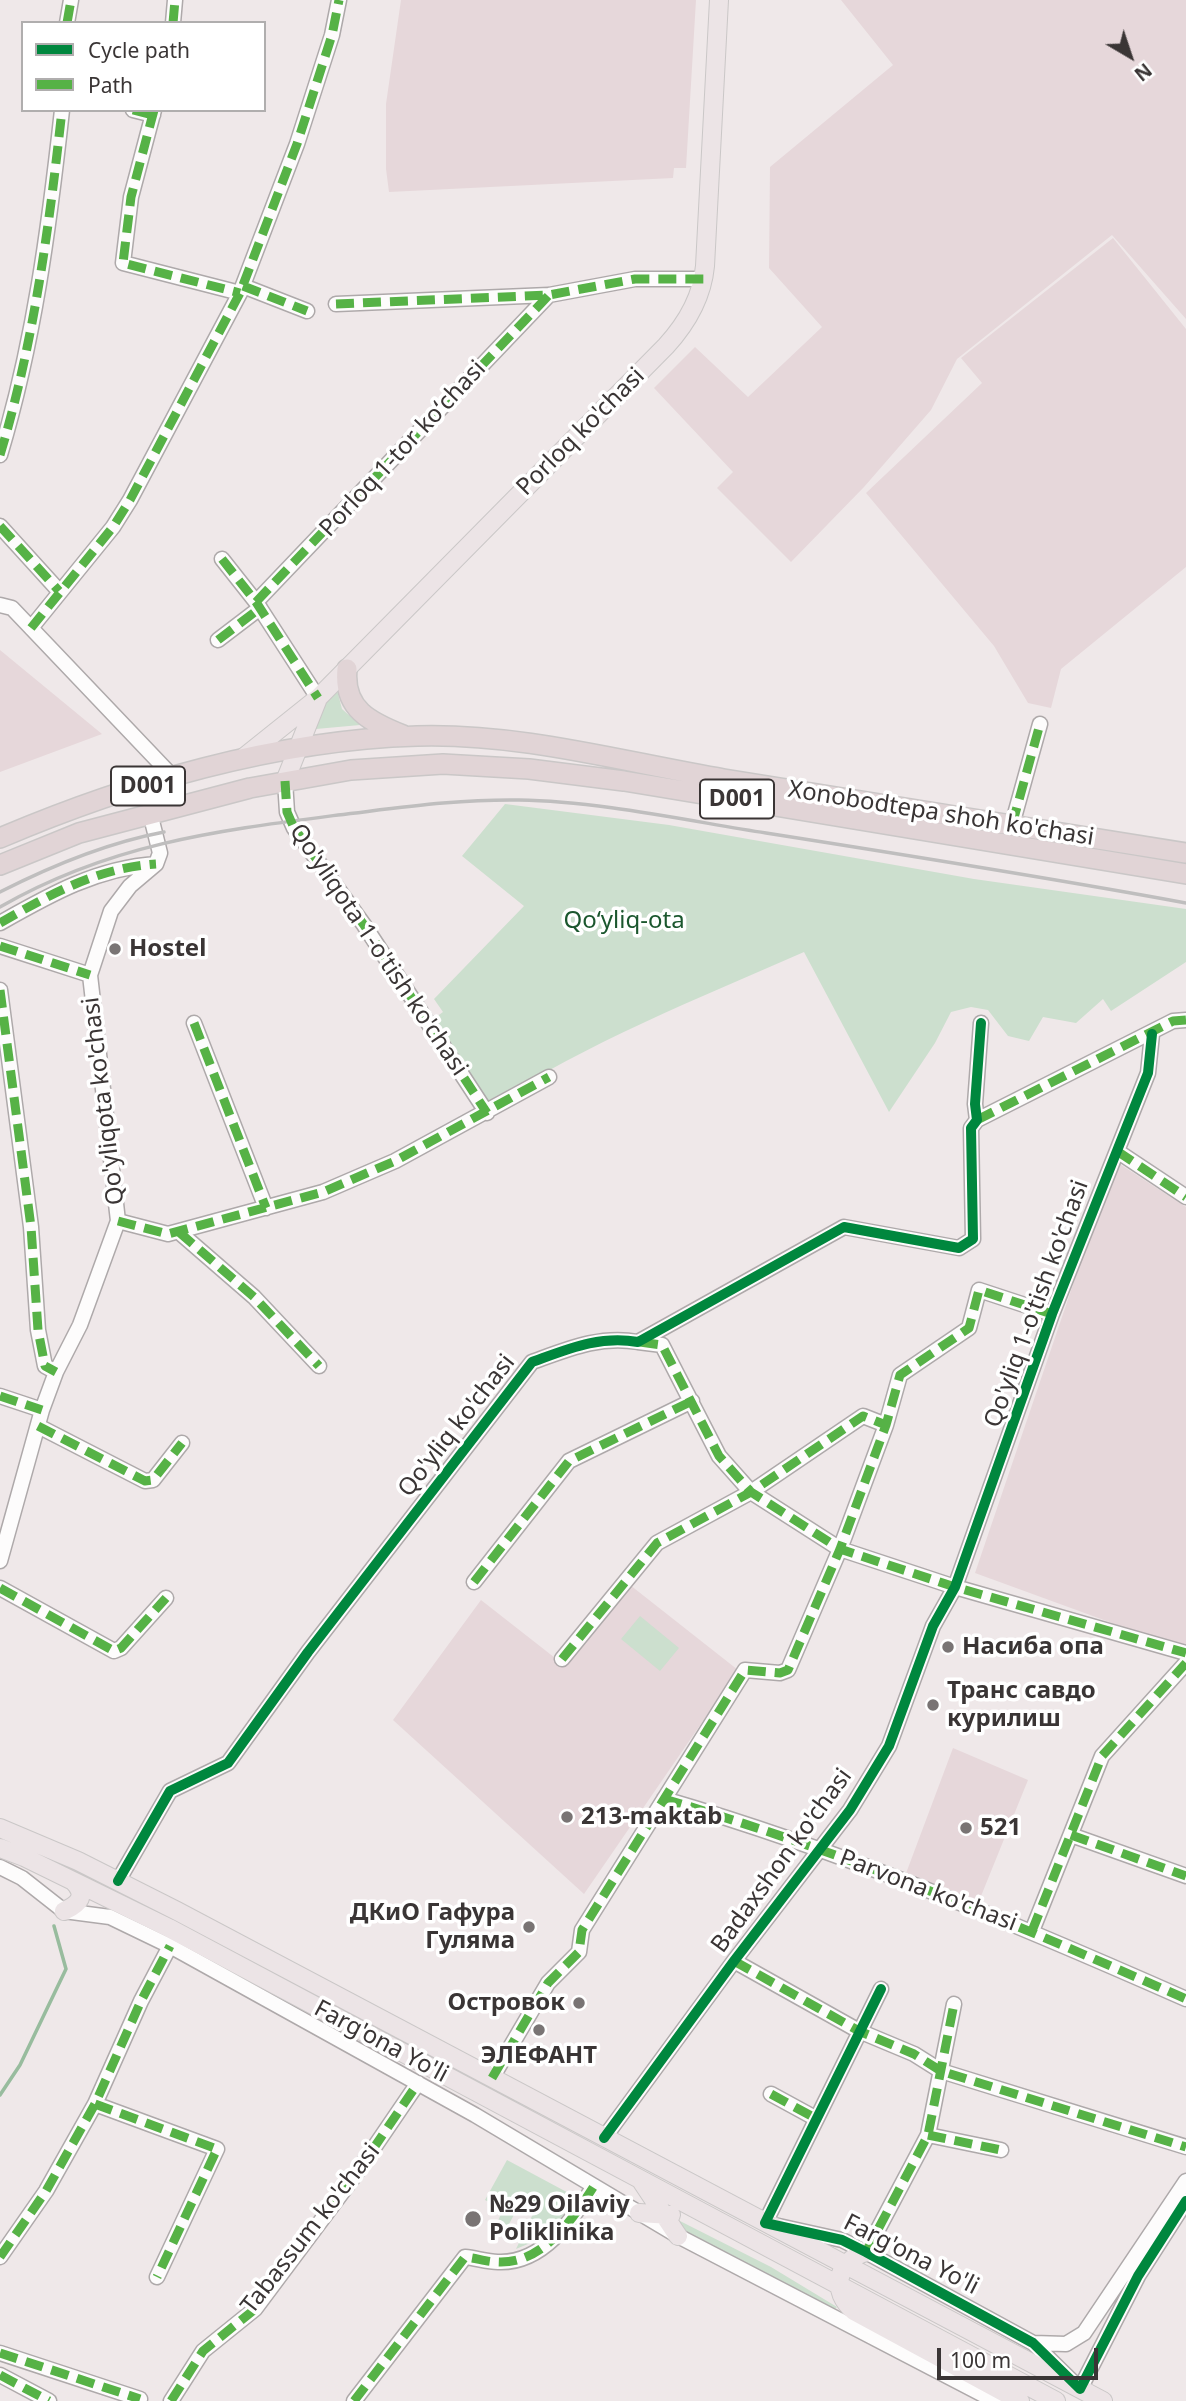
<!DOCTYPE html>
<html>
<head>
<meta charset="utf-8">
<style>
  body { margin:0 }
  #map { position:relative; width:1186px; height:2401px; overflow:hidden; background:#efe8e9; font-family:"Noto Sans",sans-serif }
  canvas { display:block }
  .legend { position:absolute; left:21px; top:21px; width:245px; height:91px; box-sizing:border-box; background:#fff; border:2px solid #b0aeae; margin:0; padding:9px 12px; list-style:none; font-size:21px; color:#3a3535 }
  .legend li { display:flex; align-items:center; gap:14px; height:35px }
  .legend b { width:35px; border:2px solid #b0aeae }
  .north { position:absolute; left:1095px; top:21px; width:70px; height:70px; -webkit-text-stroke:5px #fff; paint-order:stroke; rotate:141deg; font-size:19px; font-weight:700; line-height:28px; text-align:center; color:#3a3535 }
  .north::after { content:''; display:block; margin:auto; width:24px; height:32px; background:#3a3535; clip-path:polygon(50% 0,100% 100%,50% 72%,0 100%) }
  .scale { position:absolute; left:937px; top:2348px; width:161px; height:32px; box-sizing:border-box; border:4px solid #3a3535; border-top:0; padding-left:9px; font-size:21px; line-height:24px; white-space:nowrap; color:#3a3535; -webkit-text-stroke:5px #fff; paint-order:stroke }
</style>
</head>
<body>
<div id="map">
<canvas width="1186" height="2401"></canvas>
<ul class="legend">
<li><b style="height:9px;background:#00873e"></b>Cycle path</li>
<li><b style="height:9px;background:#56b246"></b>Path</li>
</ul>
<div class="north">N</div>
<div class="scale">100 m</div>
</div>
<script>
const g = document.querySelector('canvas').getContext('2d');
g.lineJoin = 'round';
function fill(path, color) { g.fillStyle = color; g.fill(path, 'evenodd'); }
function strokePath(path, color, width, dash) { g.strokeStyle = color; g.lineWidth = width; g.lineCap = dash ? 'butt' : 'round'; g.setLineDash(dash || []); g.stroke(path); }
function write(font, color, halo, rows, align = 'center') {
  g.font = font + ' "Noto Sans",sans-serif'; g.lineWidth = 7; g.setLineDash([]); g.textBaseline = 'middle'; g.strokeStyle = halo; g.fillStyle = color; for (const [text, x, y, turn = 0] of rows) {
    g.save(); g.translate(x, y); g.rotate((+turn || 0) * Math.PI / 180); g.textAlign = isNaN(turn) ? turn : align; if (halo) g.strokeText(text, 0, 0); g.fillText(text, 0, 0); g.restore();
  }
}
fill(new Path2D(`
  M401,0h295l-10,168h-12l-1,10 -284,14 -3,-23v-65z
  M841,0h345v319l-74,-84 -155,124 -26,51 -67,77 -73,75 -74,-74 16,-16 -79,-84 41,-41 53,50 74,-70 -53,-59 1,-101 123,-102z
  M1113,238l73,91v238l-125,102 -10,39 -23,-5 -34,-57 -128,-153 116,-110 -21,-25z
  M0,650l102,84 -102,38z
  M1115,1161l71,46v443l-211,-77z
  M630,1585l108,85 -154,224 -191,-174 88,-120 83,65z
  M953,1748l75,32 -49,121 -74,-25z`), '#e6d7da');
fill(new Path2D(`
  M337,690l5,19 18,16 -44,4 -3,-14z
  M505,804l164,21 305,54 212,30v53l-75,49 -8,-12 -27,24 -33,-6 -14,24 -21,-5 -20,-26 -17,-3 -20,5 -16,31 -46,69 -85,-160c-107,47 -216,90 -314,154l-58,-86 11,-8 -9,-13 90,-93 -62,-50z
  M640,1616l39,32 -19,23 -39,-32z
  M507,2160l69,37 -27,38 -33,14 17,-35 -15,-7 -10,19 -10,-5 5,-12 -18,-9z
  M676,2219l95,48 66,40 -2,2 -159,-83z`), '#ccdfce');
strokePath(new Path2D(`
  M0,2095l20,-30 46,-96 -12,-43`), '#98bc9e', 3.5);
const minor = new Path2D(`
  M67,23l4,-23
  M173,23l2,-23
  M133,110l20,5
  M154,110l-23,87 -8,66 117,30
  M243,286l64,25
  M336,304l213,-9 86,-16h69
  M0,455c34,-113 49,-227 62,-345
  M0,526l59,65
  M222,559l34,43 62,96
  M256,602l293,-307
  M0,605l12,3 162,170
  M31,628l82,-101 17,-27 110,-207 57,-149 35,-109 7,-35
  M218,640l42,-32
  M285,781l2,31 7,16 70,97 123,188
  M1012,825l28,-101
  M0,923c51,-29 97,-55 156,-59
  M0,946l90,29
  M0,990l31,237 7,103 7,36 11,6
  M194,1023l72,185
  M977,1120l196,-99 13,-1
  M1117,1151l69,46
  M118,1221l50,13 155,-42 72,-31 154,-84
  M179,1232l75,65 65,69
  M638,1342l24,3 57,111 32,36 89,57 115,38 231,66
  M0,1396l42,14
  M38,1426l107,55 8,-1 29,-37
  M0,1561l42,-151 14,-38 24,-47 38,-104 -28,-246 21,-64 19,-25 26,-22 4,-11 -10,-40
  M474,1582l95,-121 123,-60
  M0,1588l114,63 7,-3 45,-50
  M562,1659l95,-116 94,-51 112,-76 23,9
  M664,1799c179,52 352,125 522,200
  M1071,1835l115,41
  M0,1867l22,11 42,33 46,6 60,29 305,169 203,121 317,165
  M118,1881l52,-90 58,-28 80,-111 224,-290c36,-13 68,-27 106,-20l206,-115 115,21 14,-9 -2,-111 6,-8 -2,-16 6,-81
  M1032,1931l70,-175 84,-93
  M734,1961l125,70 55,23 27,17 245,76
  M881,1989l-116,234 77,17 24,12 167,91 47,46 58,-113 48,-75
  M492,2078l56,-95 31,-31 3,-22 163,-260 35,3 8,-3 52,-121 46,-124 14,-50 69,-47 10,-38 73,24
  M771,2094l44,24
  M95,2104l122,45 -60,128
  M928,2135l73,15
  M604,2138l130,-177 116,-151 39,-64 44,-120 22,-39 97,-273 96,-241 4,-39
  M866,2252l62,-117 26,-131
  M0,2257l46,-66 49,-87 46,-103 29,-55
  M1033,2343l33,1 18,-11 102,-152
  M0,2353l140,46
  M0,2375l49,26
  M171,2401l32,-50 52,-42 101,-135 62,-91
  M354,2401l111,-144c11,1 22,5 33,5 45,2 74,-42 96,-76`);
const major = new Path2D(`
  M243,758l75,-60 348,-352c21,-23 36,-48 39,-80l14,-266
  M285,781l32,-80
  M0,1828l78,33 99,50 926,490
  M0,1848l24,9 145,71 887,473
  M64,1911c16,-7 23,-16 9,-30
  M642,2182l36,54
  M639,2213l32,2
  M866,2252c-31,10 -35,40 -12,59l166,90`);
const highway = new Path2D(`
  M347,669c-4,40 23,53 56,66
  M0,838c129,-55 276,-98 417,-102 104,-3 206,26 307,43 154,26 308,48 462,74
  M0,865l79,-32 171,-45 101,-18 92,-6 86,5 95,12 562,93`);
strokePath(minor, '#aea9aa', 17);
strokePath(major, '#cac7c7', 20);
strokePath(highway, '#cac7c7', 22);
strokePath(minor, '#fdfcfc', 14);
strokePath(major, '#ece4e6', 18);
strokePath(highway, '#e1d4d6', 19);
strokePath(new Path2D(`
  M0,892c53,-27 106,-49 164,-60
  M0,907c110,-63 215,-76 338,-92 60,-7 120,-16 181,-15 78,1 170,21 247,33 140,22 280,44 420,70`), '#bfbebe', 3.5);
strokePath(new Path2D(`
  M67,23l4,-23
  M173,23l2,-23
  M133,110l20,5
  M154,110l-23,87 -8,66 117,30
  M243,286l64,25
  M336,304l213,-9 86,-16h69
  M0,455c34,-113 49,-227 62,-345
  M0,526l59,65
  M222,559l34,43 62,96
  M256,602l293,-307
  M31,628l82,-101 17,-27 110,-207 57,-149 35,-109 7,-35
  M218,640l42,-32
  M285,781l2,31 7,16 70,97 123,188
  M1012,825l28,-101
  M0,923c51,-29 97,-55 156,-59
  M0,946l90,29
  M0,990l31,237 7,103 7,36 11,6
  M194,1023l72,185
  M977,1120l196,-99 13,-1
  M1117,1151l69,46
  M118,1221l50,13 155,-42 72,-31 154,-84
  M179,1232l75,65 65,69
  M640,1342l22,3 57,111 32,36 89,57 115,38 231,66
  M0,1396l42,14
  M38,1426l107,55 8,-1 29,-37
  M474,1582l95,-121 123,-60
  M0,1588l114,63 7,-3 45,-50
  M562,1659l95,-116 94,-51 112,-76 23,9
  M664,1799c179,52 352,125 522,200
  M1071,1835l115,41
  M1032,1931l70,-175 84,-93
  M734,1961l125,70 55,23 27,17 245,76
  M492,2078l56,-95 31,-31 3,-22 163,-260 35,3 8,-3 52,-121 46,-124 14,-50 69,-47 10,-38 73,24
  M771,2094l44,24
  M95,2104l122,45 -60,128
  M928,2135l73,15
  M866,2252l62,-117 26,-131
  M0,2257l46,-66 49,-87 46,-103 29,-55
  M0,2353l140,46
  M0,2375l49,26
  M171,2401l32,-50 52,-42 101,-135 62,-91
  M354,2401l111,-144c11,1 22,5 33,5 45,2 74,-42 96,-76`), '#56b246', 9, [18, 9]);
strokePath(new Path2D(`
  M118,1881l52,-90 58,-28 80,-111 224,-290c36,-13 68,-27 106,-20l206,-115 115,21 14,-9 -2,-111 6,-8 -2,-16 6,-81
  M881,1989l-116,234 77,17 24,12 167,91 47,46 58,-113 48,-75
  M604,2138l130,-177 116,-151 39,-64 44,-120 22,-39 97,-273 96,-241 4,-39`), '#00873e', 10);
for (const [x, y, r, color] of [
  [115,949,7,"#797474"],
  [948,1647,7,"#797474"],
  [933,1705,7,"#797474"],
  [567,1817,7,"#797474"],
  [966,1828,7,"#797474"],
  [529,1927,7,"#797474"],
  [579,2003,7,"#797474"],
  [539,2030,7,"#797474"],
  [473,2219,9,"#797474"]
]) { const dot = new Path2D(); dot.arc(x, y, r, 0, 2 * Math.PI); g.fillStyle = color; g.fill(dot); strokePath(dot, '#fff', 2.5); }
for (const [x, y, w] of [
  [148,786,74],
  [737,799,74]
]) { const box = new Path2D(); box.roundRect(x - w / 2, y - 19.5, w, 39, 5); g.fillStyle = '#fff'; g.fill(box); strokePath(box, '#3a3535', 2); }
write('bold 23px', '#3a3535', null, [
  ["D001",148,786],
  ["D001",737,799]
]);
write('24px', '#3a3535', '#fff', [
  ["Porloq ko'chasi",581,432,-45],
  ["Porloq 1-tor koʻchasi",403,449,-47],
  ["Xonobodtepa shoh ko'chasi",941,814,9],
  ["Qo'yliqota 1-o'tish ko'chasi",378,950,56],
  ["Qo'yliqota ko'chasi",104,1101,-97],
  ["Qo'yliq 1-o'tish ko'chasi",1037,1304,-70],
  ["Qo'yliq ko'chasi",457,1426,-52],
  ["Badaxshon ko'chasi",782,1861,-54],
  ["Parvona ko'chasi",928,1891,21],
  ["Farg'ona Yo'li",381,2042,28],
  ["Tabassum ko'chasi",311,2229,-52],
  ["Farg'ona Yo'li",911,2255,27]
]);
write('24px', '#1b572e', '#fff', [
  ["Qo‘yliq-ota",624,921]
]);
write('bold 24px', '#3a3535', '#fff', [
  ["Hostel",129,949],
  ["Насиба опа",962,1647],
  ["Транс савдо",947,1691],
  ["курилиш",947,1719],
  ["213-maktab",581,1817],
  ["521",980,1828],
  ["ДКиО Гафура",515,1913,"right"],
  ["Гуляма",515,1941,"right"],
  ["Островок",565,2003,"right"],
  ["ЭЛЕФАНТ",539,2056,"center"],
  ["№29 Oilaviy",489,2205],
  ["Poliklinika",489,2233]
], 'left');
</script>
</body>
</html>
